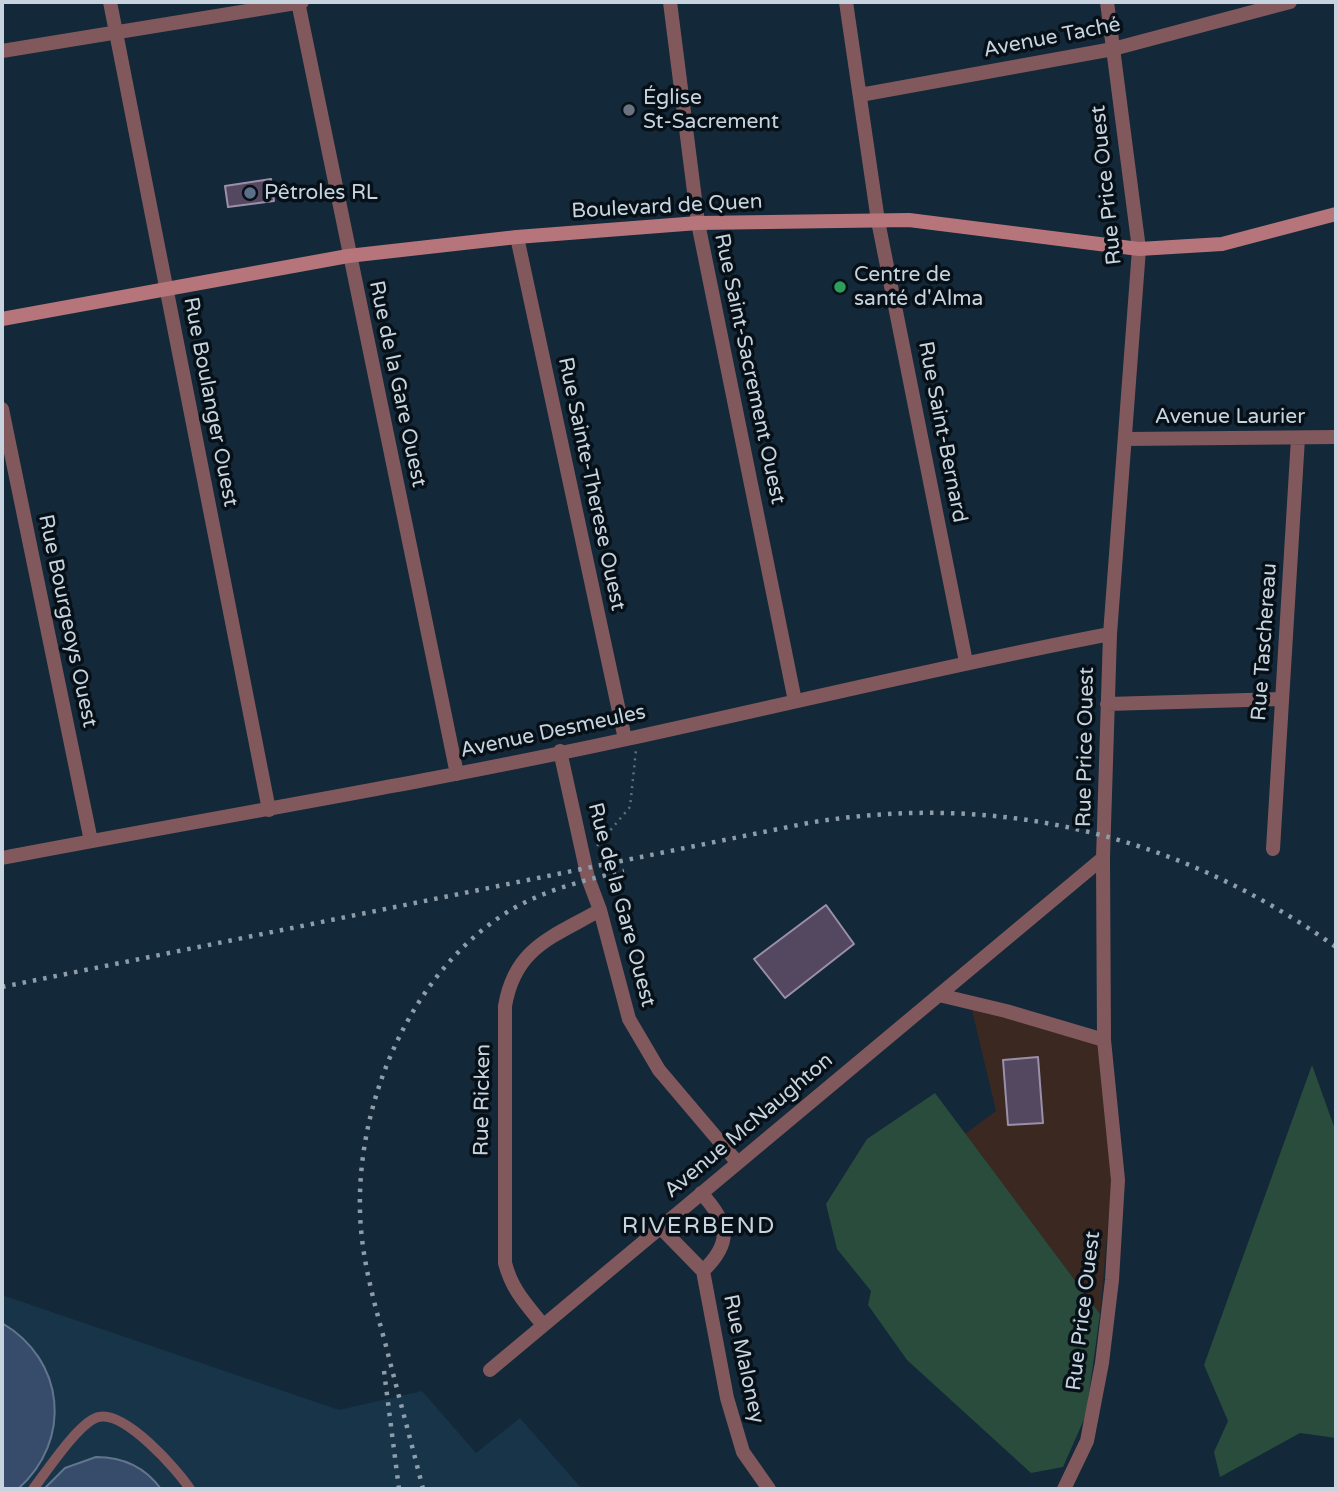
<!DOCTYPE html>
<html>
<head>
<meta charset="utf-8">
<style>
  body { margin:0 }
  #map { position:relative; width:1338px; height:1491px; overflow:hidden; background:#132839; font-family:"Varela Round",sans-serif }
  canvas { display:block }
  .frame { position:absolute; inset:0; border:4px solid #c7d4df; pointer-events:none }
</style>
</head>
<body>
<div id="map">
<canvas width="1338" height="1491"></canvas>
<div class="frame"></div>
</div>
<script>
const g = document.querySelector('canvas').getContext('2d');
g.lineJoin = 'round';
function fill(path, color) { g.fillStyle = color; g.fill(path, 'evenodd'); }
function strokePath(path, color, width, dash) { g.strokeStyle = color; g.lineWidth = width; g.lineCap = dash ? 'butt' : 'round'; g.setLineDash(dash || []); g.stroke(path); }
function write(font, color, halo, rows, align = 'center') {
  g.font = font + ' "Varela Round",sans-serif'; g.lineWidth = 7; g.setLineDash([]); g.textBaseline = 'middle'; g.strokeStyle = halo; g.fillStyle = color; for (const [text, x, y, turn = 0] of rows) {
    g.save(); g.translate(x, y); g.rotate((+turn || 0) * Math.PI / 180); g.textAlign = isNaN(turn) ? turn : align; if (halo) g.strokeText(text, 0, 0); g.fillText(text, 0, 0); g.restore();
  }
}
fill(new Path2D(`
  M2,1295l337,115 83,-19 54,62 44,-35 62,71h-580z`), '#183449');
fill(new Path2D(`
  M971,1006l128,38 13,137 -12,133 -135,-180 31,-23z`), '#3b2821');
fill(new Path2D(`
  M1312,1065l24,67v306l-36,-5 -80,44 -6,-25 14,-31 -24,-56z
  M935,1093l165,221 -14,101 -23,52 -32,6 -124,-113 -39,-55 3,-14 -34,-42 -11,-45 41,-65z`), '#294c3c');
const water = new Path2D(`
  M2,1323c63,37 71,117 16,166h-16z
  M96,1457c28,0 49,10 65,32h-117l21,-21z`);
fill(water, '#374c6a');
strokePath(water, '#62758d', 2);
const building = new Path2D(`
  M271,179l3,22 -46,6 -3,-21z
  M826,905l28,39 -69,54 -31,-39z
  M1038,1057l5,66 -35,2 -5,-65z`);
fill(building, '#534860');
strokePath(building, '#9b8faa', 2);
strokePath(new Path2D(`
  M597,846l33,-39 6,-57`), '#5f717f', 2.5, [2, 5]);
strokePath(new Path2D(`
  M33,1489c12,-15 47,-69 66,-72 26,-6 78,52 91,72`), '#81595c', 10);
strokePath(new Path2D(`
  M110,2l159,808
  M298,2l159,772
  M670,2l28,221 97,478
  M846,2l32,219 88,441
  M2,51l300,-49
  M860,95l253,-46 177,-47
  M517,237l108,502
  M2,409l89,432
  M1125,439l211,-2
  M1107,704l175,-5
  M560,751l28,127 12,32 29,109 30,51 78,92
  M1273,849l25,-411
  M2,858c208,-40 418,-74 625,-119 161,-35 321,-74 483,-105
  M939,995l67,16 98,29
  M701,1193c28,30 32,49 2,78
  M661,1228l42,43 24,127 16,54 26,37
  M543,1325c-17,-21 -31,-35 -38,-62v-257c10,-59 48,-69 95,-96
  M490,1370l613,-512
  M1064,1489l23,-48 15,-78 10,-83 6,-100 -14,-140 -1,-182 7,-224 29,-385 -32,-247`), '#81595c', 14);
strokePath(new Path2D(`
  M2,319l346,-63 169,-19 181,-14 211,-3 230,29 83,-5 114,-30`), '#b5757a', 14);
strokePath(new Path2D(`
  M2,987l806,-164c191,-32 371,12 528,124
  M384,1371l15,118
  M423,1489c-12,-48 -25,-95 -37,-143 -12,-44 -25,-89 -26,-135 -3,-112 52,-240 149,-300 35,-21 76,-31 115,-40`), '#8e9daa', 4.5, [3.5, 7]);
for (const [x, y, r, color] of [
  [629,110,7,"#6b7280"],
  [250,193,7,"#5c6f8a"],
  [840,287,7,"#2e9e5b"]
]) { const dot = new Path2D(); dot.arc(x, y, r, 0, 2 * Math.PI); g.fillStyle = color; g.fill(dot); strokePath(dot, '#071017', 2.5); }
write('21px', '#c7d4df', '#071017', [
  ["Avenue Taché",1052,38,-11],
  ["Rue Price Ouest",1107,185,-96],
  ["Boulevard de Quen",667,207,-3],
  ["Rue Saint-Sacrement Ouest",749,369,78],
  ["Rue de la Gare Ouest",397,384,78],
  ["Rue Boulanger Ouest",210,402,79],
  ["Avenue Laurier",1230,417],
  ["Rue Saint-Bernard",942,432,79],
  ["Rue Sainte-Therese Ouest",591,484,78],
  ["Rue Bourgeoys Ouest",67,621,78],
  ["Rue Taschereau",1265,642,-86],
  ["Avenue Desmeules",553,732,-12],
  ["Rue Price Ouest",1086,747,-89],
  ["Rue de la Gare Ouest",621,905,75],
  ["Rue Ricken",483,1100,-89],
  ["Avenue McNaughton",749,1126,-40],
  ["Rue Price Ouest",1084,1311,-83],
  ["Rue Maloney",743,1359,78]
]);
write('21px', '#c7d4df', '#071017', [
  ["Église",643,98],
  ["St-Sacrement",643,122],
  ["Pêtroles RL",264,193],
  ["Centre de",854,275],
  ["santé d'Alma",854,299]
], 'left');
g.letterSpacing = '2px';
write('23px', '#c7d4df', '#071017', [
  ["RIVERBEND",699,1227]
]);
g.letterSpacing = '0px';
</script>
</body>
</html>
